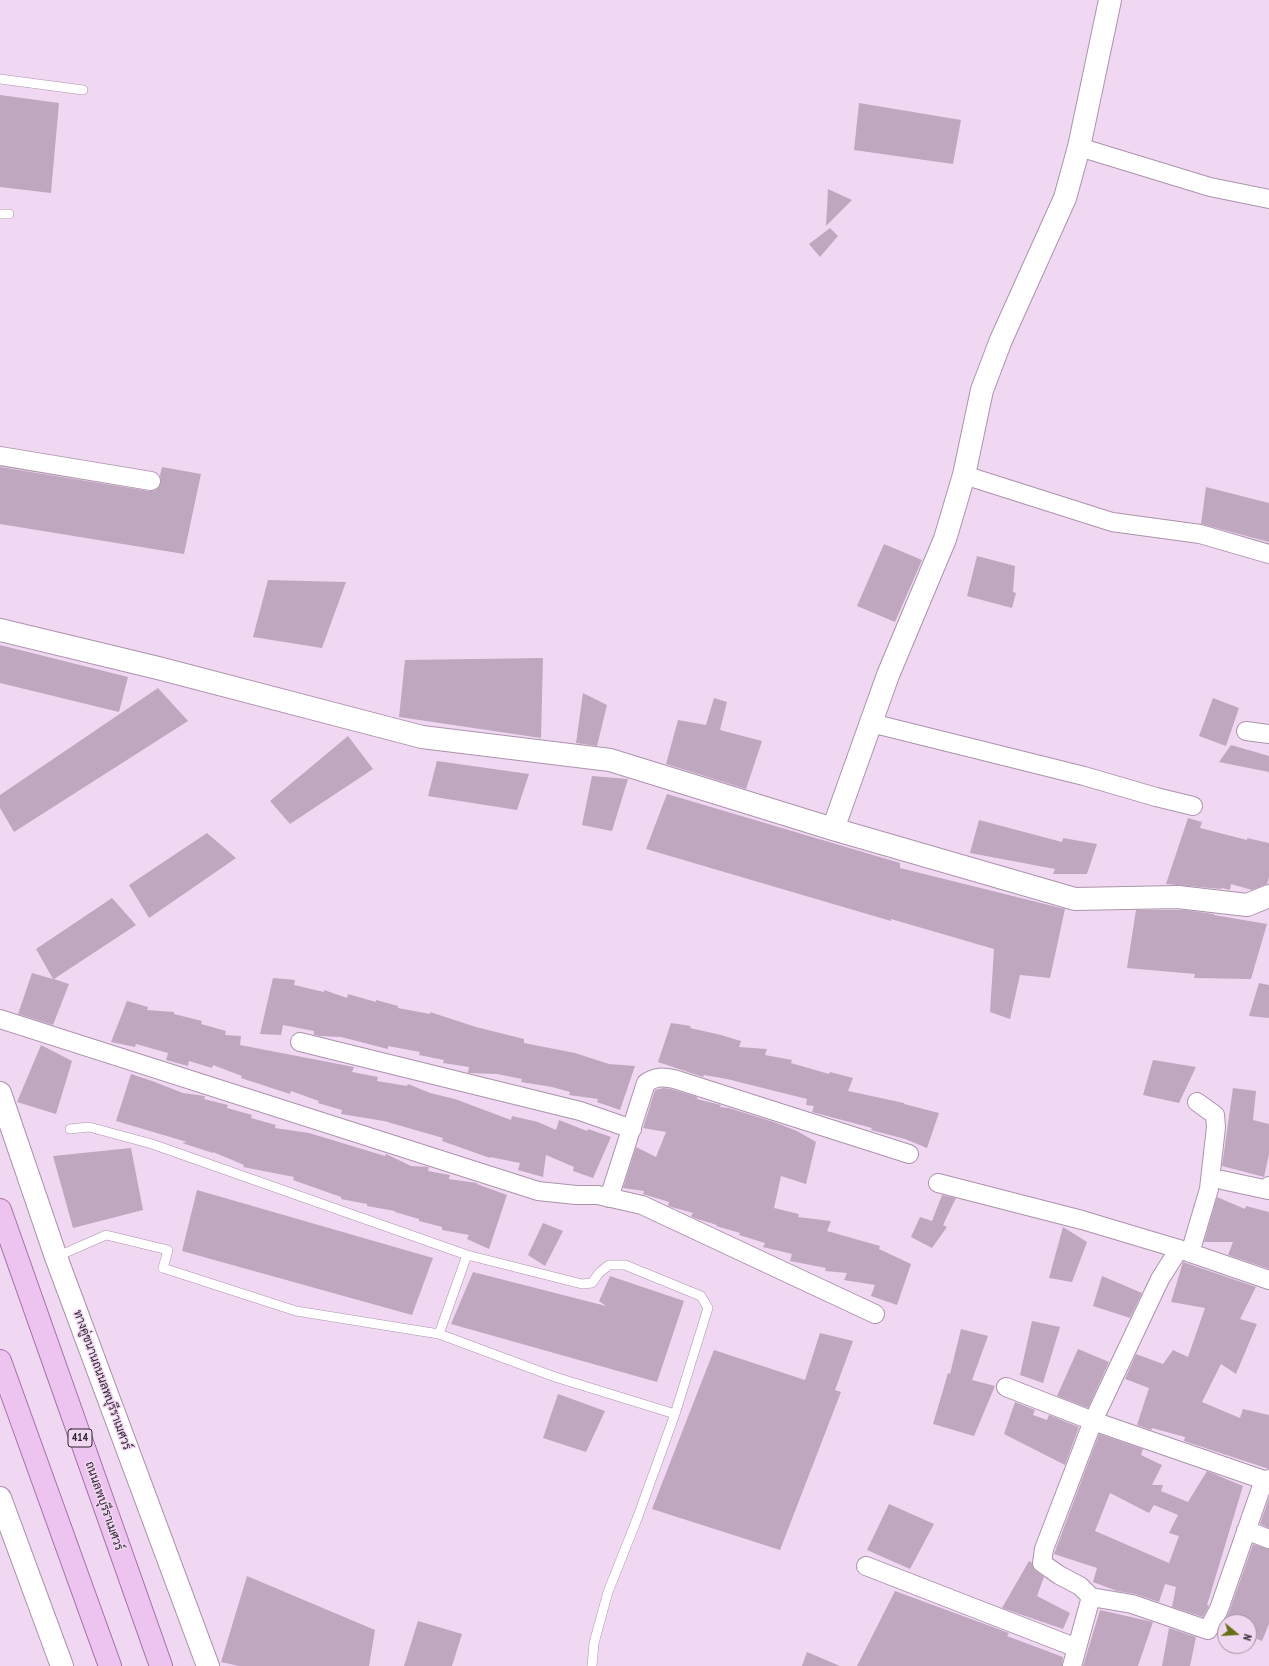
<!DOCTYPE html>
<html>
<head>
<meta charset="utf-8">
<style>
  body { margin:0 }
  #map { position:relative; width:1269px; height:1666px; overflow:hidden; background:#f1d8f2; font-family:"PT Sans Narrow",sans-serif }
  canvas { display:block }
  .north { position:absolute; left:1217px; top:1614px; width:40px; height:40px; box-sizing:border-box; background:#f1d8f2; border:1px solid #a390a4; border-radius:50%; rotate:108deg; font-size:11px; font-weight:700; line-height:16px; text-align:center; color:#2e252e }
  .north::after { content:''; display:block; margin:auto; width:14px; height:18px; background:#687017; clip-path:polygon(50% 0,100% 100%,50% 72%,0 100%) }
</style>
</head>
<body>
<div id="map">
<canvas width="1269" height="1666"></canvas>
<div class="north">N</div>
</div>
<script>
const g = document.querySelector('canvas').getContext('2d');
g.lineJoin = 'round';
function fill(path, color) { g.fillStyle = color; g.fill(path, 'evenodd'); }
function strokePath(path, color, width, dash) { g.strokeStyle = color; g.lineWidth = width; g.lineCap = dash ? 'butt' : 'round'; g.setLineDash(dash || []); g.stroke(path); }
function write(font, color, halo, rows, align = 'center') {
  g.font = font + ' "PT Sans Narrow",Sarabun,sans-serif'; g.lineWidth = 3; g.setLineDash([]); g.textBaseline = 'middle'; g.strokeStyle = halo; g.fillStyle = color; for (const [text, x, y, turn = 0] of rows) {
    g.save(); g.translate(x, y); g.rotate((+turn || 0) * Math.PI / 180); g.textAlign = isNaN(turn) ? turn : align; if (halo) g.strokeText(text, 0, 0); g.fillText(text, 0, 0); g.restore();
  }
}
fill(new Path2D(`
  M0,95l59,8 -8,90 -51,-6z
  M859,103l102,17 -8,44 -99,-14z
  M828,189l24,11 -26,26z
  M830,228l8,8 -18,21 -11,-13z
  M0,467l149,24h6l4,-4 2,-5 -1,-7 2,-8 39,7 -17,80 -184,-30z
  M1206,487l63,16v39l-68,-18z
  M884,544l38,16 -27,62 -38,-16z
  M977,556l38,10 -2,26 3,1 -4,15 -45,-12z
  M268,580l78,2 -24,66 -69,-11z
  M0,645l128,32 -9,35 -119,-29z
  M543,658l-2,80 -142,-21 6,-57z
  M158,688l30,33 -174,111 -14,-24v-13z
  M583,693l24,12 -10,41 -21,-3z
  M714,698l13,4 -7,28 42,11 -16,48 -80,-25 12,-44 28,5z
  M1213,698l26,10 -13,38 -27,-10z
  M348,736l25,33 -83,55 -20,-23z
  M1231,745l38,11v16l-50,-10z
  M437,761l92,13 -12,36 -89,-14z
  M592,776l36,3 -16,52 -30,-6z
  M667,794l233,69v5l165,41 -15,69 -30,-3 -10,44 -20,-7 4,-63 -103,-30v2l-245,-72z
  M1188,818l14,4 -2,6 47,12v-2l22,5v34l-2,7 -15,6 -21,-6 -1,6 -8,-2 -1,1 -55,-5z
  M979,820l83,22 1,-4 34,6 -10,30h-34l2,-5 -85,-16z
  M207,833l29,25 -87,60 -20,-33z
  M112,898l24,27 -82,54 15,5 -16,41 -35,-11 14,-41 21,6 -17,-30z
  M1136,910h49l29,4v1l53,9 -16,55 -57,-1 1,-4 -68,-6z
  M273,978l22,2 -1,5 30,7v-2l23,8 1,-4 28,8v-2l22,6v2l32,6v-2l46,15 48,12v4l51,10 34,11 26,2 -15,44 -23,-8 1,-3 -29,-4 1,-3 -18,-5 -31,-5 1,-3 -25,-5 -29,-1 1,-6 -26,-4 1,-3 -25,-5 1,-3 -32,-6v3l-47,-12 -21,-1 -6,-1v-4l-31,-6 -2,10 -21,-1z
  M1259,983l10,2v33l-20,-2z
  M127,1001l21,6 -1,3 27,2v2l28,7 -1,3 25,7 -1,4 16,1 -1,9 114,22 -2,5 26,5 -1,4 30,5 1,-2 22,9 25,6 56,21 1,-4 26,6 18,8 3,-10 28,11 1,-2 23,8 -18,41 -20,-7 1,-4 -28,-12 -3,22 -25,-7 2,-7 -30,-6v1l-48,-17 1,-3 -59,-17 -43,-7 1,-4 -24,-7 1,-2 -28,-10 -1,3 -49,-16 1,-2 -29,-11 -1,3 -23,-7 -1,5 -22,-6 2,-7 -32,-9 -1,3 -24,-5z
  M671,1023l20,3 -1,2 31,7 20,6 -2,6 28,2 -2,6 27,5 -1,3 38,11 1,-2 23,6 -5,13 56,12v1l35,9 -12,35 -22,-9 -34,-9 1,-2 -60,-16 2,-6 -8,-1 1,-6 -80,-20 -23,-4 -1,2 -45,-15z
  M41,1045l31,16 -16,53 -39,-12z
  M1153,1060l43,7 -17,36 -36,-8z
  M131,1074l21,7 31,12 22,3 -1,3 24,6 -1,3 25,7 -1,3 25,7 -1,3 34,5 76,23 1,-2 25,12 18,1 -1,4 22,4 -1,4 28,4v1l30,11 -18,54 -22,-10 2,-4 -27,-5v-3l-23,-6v-2l-24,-7v-1l-28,-5v-2l-26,-5v-2l-48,-17 1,-3 -51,-10 1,-2 -31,-13v1l-31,-10 5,-1 -71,-21z
  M663,1088l8,1 26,8v2l24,6 -1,2 9,1 45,14 23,9 19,11 -10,42 -25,-8 -7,32 25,6 -1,3 33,4 -4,10 53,15 -1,3 32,15 -14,41 -26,-9 4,-11 -31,-5 3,-7 -22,-2 1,-3 -36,-7 2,-7 -29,-7 2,-4 -26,-8 1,-2 -24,-7 1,-1 -23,-7 -3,-2 2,-3 -25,-7 1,-4 -26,-8 1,-3 -21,-3 13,-41 20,10 10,-25 -23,-4 12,-38z
  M1233,1088l23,3 -3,29 16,4v30l-5,23 -42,-11z
  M131,1148l12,62 -70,18 -20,-72z
  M197,1190l236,68 -21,57 -230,-64z
  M942,1195l14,3 -13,27 4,2 -15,21 -21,-11 9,-20 12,4z
  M1217,1197l28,12 1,-3 23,6v57l-41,-14 5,-13h-29z
  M543,1223l20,8 -18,35 -17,-11z
  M1063,1227l24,15 -15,40 -23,-4z
  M1183,1262l73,25 -16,32 17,5 -21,50 -15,-10 -19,38 38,16 3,-9 26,6v54l-85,-28 1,-4 -33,-9 -1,2 -14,-5 12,-37 -24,-9 11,-25 27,10 10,-14 15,7 17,-49 -34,-6z
  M473,1272l133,34 -7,-5 11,-25 74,25 -27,81 -206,-58z
  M1102,1276l40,17 -12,25 -37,-12z
  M1032,1321l28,6 -17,56 -23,-8z
  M961,1329l27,7 -16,44 23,6 -21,50 -41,-12 15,-51 2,1z
  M820,1333l33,8 -18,49 6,2 -61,158 -128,-41 62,-159 91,30z
  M1078,1349l31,13 -21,46 -31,-12z
  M558,1394l47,17 -19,41 -43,-14z
  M1015,1402l20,8 -2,5 14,5 2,-5 30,12 -14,38 -61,-31z
  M1099,1434l44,15 -2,6 21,10 -10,20h11l-2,6 27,11 19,-31 36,15 -36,119 2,1 -6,11 -31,-10 4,-20 -11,-3 -6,18 -24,-8 -18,-3 -24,-9 4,-14 -43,-14zM1110,1493l39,20 5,-8 24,10 -9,18 10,3 -10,27 -74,-32z
  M1269,1498v30l-9,-4z
  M889,1504l45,20 -24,45 -43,-19z
  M1253,1544l16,5v75l-7,17 -13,-5v-14h-24v5l-3,-1 7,-14z
  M1029,1561l3,2 1,5 3,3 8,6 -7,19 33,17 -7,16 -61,-21z
  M247,1576l128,54 -6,36h-130l-18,-4z
  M895,1591l114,42 -2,3 56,21 -1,9h-205z
  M1100,1610l53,12 -15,44h-55z
  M418,1621l44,13 -10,32h-48z
  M1169,1628l27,9 -6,29h-28z
  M807,1652l33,14h-38z`), '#bfa7c0');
const lane = new Path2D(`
  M0,79l83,11
  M0,214h9
  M70,1129l19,-2 63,17 315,111 -28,79
  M467,1255l115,29 10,-1 7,-10 10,-8h16l76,31 7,12 -33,106 -38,105 -29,73 -14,51 -2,23
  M56,1257l50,-22 62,15 -5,18 133,43 143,23 116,43 120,37`);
const street = new Path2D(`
  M1079,147l131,40 59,12
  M0,456l151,25
  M964,475l148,47 88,12 69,20
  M871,723l213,53 72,21 37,9
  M1246,731l23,3
  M0,1019l538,172 38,4h22l44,10 233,109
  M300,1042l280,69 52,18
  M1222,1180l46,10 1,-4
  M938,1183l144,37 97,29 90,31
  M609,1198l37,-115c10,-7 17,-6 28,-4l235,75
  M1190,1253l19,-64 7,-62 -1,-12 -18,-13
  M1006,1387l87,34 171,59
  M1246,1530l23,9
  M866,1566l211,82
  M1091,1597l-11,-11 -21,-11 -17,-12 2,-14 49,-128 67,-142 19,-30
  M1072,1666l19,-69 41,7 76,26 11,-21 45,-129 5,-1`);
const secondary = new Path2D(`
  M0,630l158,38 264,69 188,23 223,69 242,70 103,-2 69,8 22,-9
  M833,829l55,-154 57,-136 19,-64 18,-85 19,-50 64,-142 14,-51 31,-147
  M0,1093l56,164 152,409
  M0,1498l62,168`);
const primary = new Path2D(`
  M0,1210l161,456
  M0,1361l110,305`);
strokePath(lane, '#ab93ac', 10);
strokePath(street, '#ab93ac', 20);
strokePath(secondary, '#ab93ac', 24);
strokePath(primary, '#a272a5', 24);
strokePath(lane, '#fff', 9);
strokePath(street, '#fff', 18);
strokePath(secondary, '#fff', 22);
strokePath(primary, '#edc3ef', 22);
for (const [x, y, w] of [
  [80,1438,24]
]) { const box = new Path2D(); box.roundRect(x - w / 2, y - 9, w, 18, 3); g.fillStyle = '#f1d8f2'; g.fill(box); strokePath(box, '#2e252e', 1); }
write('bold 11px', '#2e252e', null, [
  ["414",80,1438]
]);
write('12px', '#2e252e', '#f1d8f2', [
  ["ทางคู่ขนานถนนลพบุรีราเมศวร์",102,1380,70],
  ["ถนนลพบุรีราเมศวร์",104,1506,71]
]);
</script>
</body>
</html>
